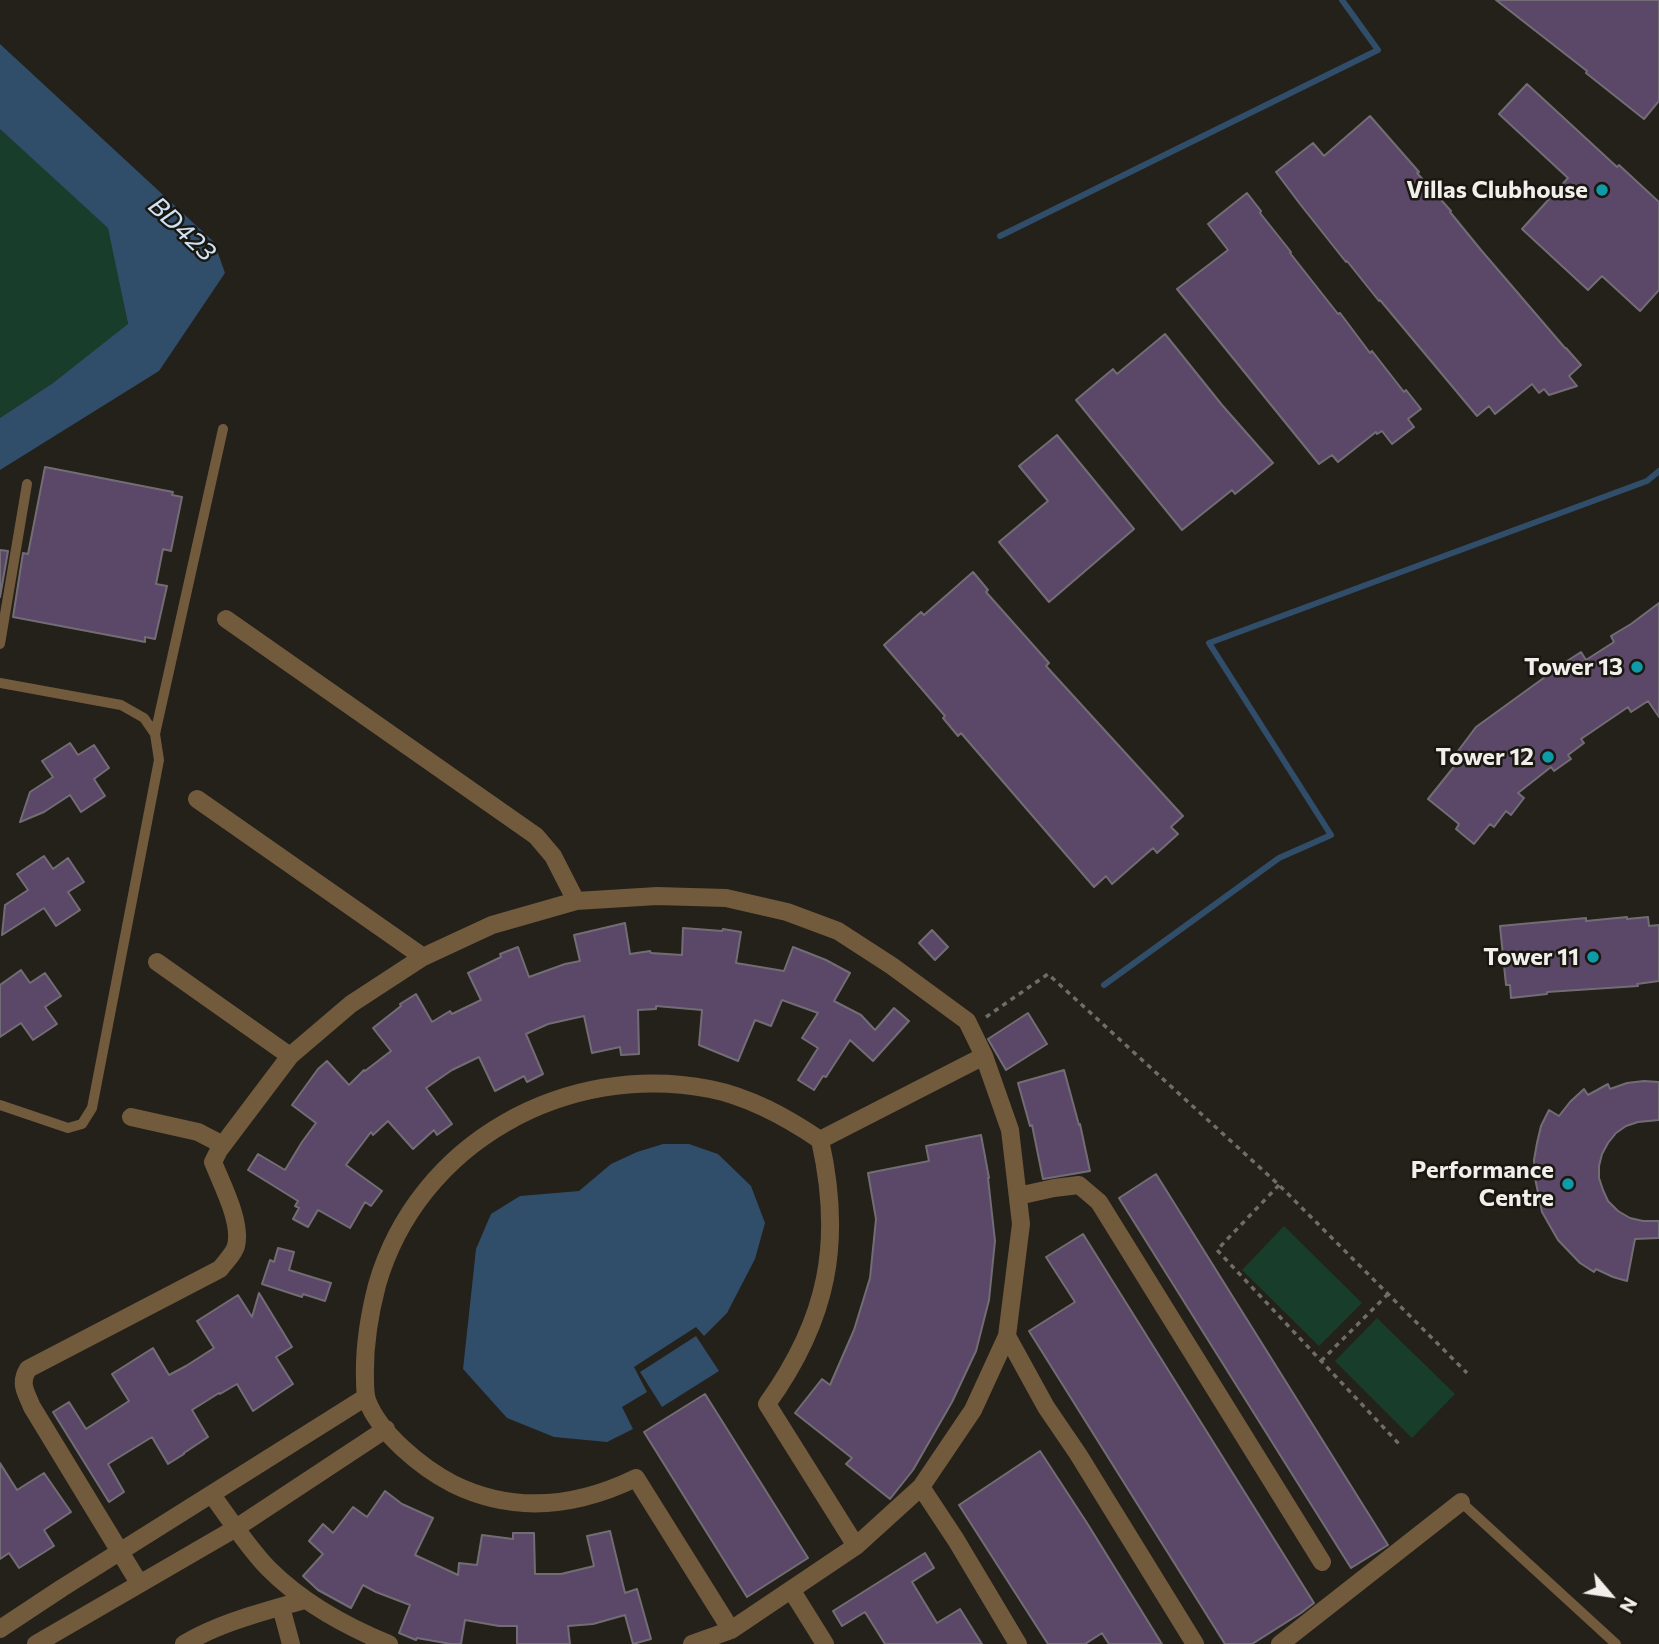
<!DOCTYPE html>
<html>
<head>
<meta charset="utf-8">
<style>
  body { margin:0 }
  #map { position:relative; width:1659px; height:1644px; overflow:hidden; background:#24201a; font-family:Commissioner,sans-serif }
  canvas { display:block }
  .north { position:absolute; left:1575px; top:1560px; width:70px; height:70px; -webkit-text-stroke:5px #1a1711; paint-order:stroke; rotate:119deg; font-size:19px; font-weight:700; line-height:28px; text-align:center; color:#f1efeb }
  .north::after { content:''; display:block; margin:auto; width:24px; height:32px; background:#f1efeb; clip-path:polygon(50% 0,100% 100%,50% 72%,0 100%) }
</style>
</head>
<body>
<div id="map">
<canvas width="1659" height="1644"></canvas>
<div class="north">N</div>
</div>
<script>
const g = document.querySelector('canvas').getContext('2d');
g.lineJoin = 'round';
function fill(path, color) { g.fillStyle = color; g.fill(path, 'evenodd'); }
function strokePath(path, color, width, dash) { g.strokeStyle = color; g.lineWidth = width; g.lineCap = dash ? 'butt' : 'round'; g.setLineDash(dash || []); g.stroke(path); }
function write(font, color, halo, rows, align = 'center') {
  g.font = font + ' Commissioner,sans-serif'; g.lineWidth = 5; g.setLineDash([]); g.textBaseline = 'middle'; g.strokeStyle = halo; g.fillStyle = color; for (const [text, x, y, turn = 0] of rows) {
    g.save(); g.translate(x, y); g.rotate((+turn || 0) * Math.PI / 180); g.textAlign = isNaN(turn) ? turn : align; if (halo) g.strokeText(text, 0, 0); g.fillText(text, 0, 0); g.restore();
  }
}
fill(new Path2D(`
  M0,129l109,99 19,97 -75,58 -53,35z
  M1284,1226l78,77 -43,43 -77,-76z
  M1377,1318l78,76 -43,44 -77,-77z`), '#183d2b');
fill(new Path2D(`
  M0,44l214,198 11,31 -66,98 -159,99v-52l53,-35 75,-59 -20,-96 -108,-99z
  M663,1144h26l29,10 33,32 14,37 -10,36 -28,54 -23,23 -8,-9 -62,40 13,25 -25,15 11,22 -26,13 -53,-5 -47,-19 -44,-49 13,-120 15,-35 29,-18 59,-5 32,-27 26,-12z
  M696,1336l23,35 -57,36 -22,-35z`), '#304d69');
strokePath(new Path2D(`
  M1000,236l378,-186 -36,-50
  M1104,985l175,-127 52,-23 -122,-192 438,-162 12,-10`), '#304d69', 6);
const building = new Path2D(`
  M1496,0h163v101l-15,18 -58,-46 1,-2z
  M1527,84l90,83 2,-2 40,37v88l-19,21 -38,-35 -14,14 -66,-61 46,-51 -69,-64z
  M1370,116l49,56 -2,1 34,38 -1,1 31,38 84,98h1l15,17 -12,11 8,10 -28,9 -5,-6 -5,4 -7,-9 -37,30 -6,-8 -12,10 -97,-116 -1,1 -32,-40 -1,1 -46,-58 -24,-32 37,-29 11,13z
  M1247,193l14,18 -1,2 31,39 -1,1 48,61 2,-1 30,40 2,-2 32,41 2,-2 15,19 -13,10 6,8 -22,17 -10,-13 -5,3 -1,-2 -38,30 -6,-7 -13,9 -142,-175 51,-39 -20,-26z
  M1165,334l57,71 51,58 -38,31 -3,-4 -50,40 -106,-130 37,-31 4,5z
  M1057,435l77,94 -85,73 -50,-60 49,-41 -29,-35z
  M45,467l128,25 -1,3 10,2 -11,54 -8,-2 -7,35 11,2 -12,53 -10,-2v5l-132,-25 10,-64 5,1z
  M0,550l8,1 -8,46z
  M973,572l15,18 -2,2 63,71 -3,3 137,150 -12,11 7,7 -21,19 -4,-5 -41,36 -6,-8 -12,11 -133,-154 -3,3 -15,-18 2,-2 -61,-71 37,-33 3,3z
  M1659,603v114l-11,-16 -17,11 -3,-5 -47,32 3,4 -16,12 3,4 -17,12 -3,-4 -33,26 6,5 -13,17 -5,-4 -12,16 -4,-3 -16,20 -18,-15 3,-5 -31,-25 29,-36 -5,-4 24,-32 69,-50 -1,-1 37,-24 5,8 28,-18 -3,-6 20,-12z
  M70,743l8,12 16,-10 15,23 -15,11 11,17 -24,16 -11,-17 -26,17 -24,10 10,-30 23,-15 -11,-16z
  M44,856l9,13 15,-11 16,24 -16,10 12,18 -24,16 -12,-18 -42,27 3,-30 23,-15 -11,-16z
  M1627,917v2l21,-2 1,9 10,-1v56l-22,3 1,2 -91,6v2l-36,4 -1,-13h-4l-6,-59 86,-8v3z
  M625,923l5,31 20,-3 1,2 31,2 1,-27 39,3 1,-2 18,3 -5,31 48,8 9,-24 33,13 24,13 -16,28 27,14 14,15 19,-22 15,13 -36,40 -23,-21 -24,37 -3,-1 -9,14 -16,-10 20,-32 -16,-10 16,-25 -36,-13 -11,26 -16,-6 -17,41 -39,-16 3,-35 -46,-4v3l-18,1 1,44 -18,1 -1,-8 -28,6 -8,-37 -36,8 -22,10 17,40 -16,8 -3,-6 -29,15 -16,-34 -27,13 -26,18 26,36 -15,11 -3,-5 -21,19 -25,-28 -15,14 -2,-3 -25,33 36,26 -11,15 -6,-4 -15,26 -32,-18 -10,17 -15,-8 6,-11 -4,-2 3,-5 -50,-31 10,-16 27,16 17,-28 14,-19 -24,-18 26,-36 9,-8 22,24 15,-15 1,1 26,-20 -18,-23 28,-22 -1,-2 16,-10 16,28 18,-11 2,3 29,-14 -13,-27 33,-16 -1,-3 18,-7 11,30 36,-13 15,-3 -6,-26z
  M932,930l16,17 -13,13 -16,-17z
  M21,970l9,13 15,-10 16,23 -16,11 12,17 -24,16 -12,-17 -21,14v-52z
  M1028,1013l19,31 -41,26 -18,-31z
  M1064,1070l15,55 1,-1 10,47 -47,8 -11,-54 -2,1 -12,-43z
  M1644,1081l15,1v38l-21,2 -12,4 -10,7 -8,10 -6,11 -3,12v12l4,12 5,11 10,10 12,7 13,3h16v17l-24,1 -8,42 -14,-4 -17,-8 -2,3 -14,-9 -22,-23 -16,-28 -7,-34 -1,-18 3,-17 4,-17 8,-16 10,6 11,-14 14,-13 4,6 20,-11 2,5 17,-6z
  M981,1135l8,43h-1l7,63 -6,59 -13,51 -24,51 -39,68 -23,29 -44,-35 6,-6 -57,-45 27,-34 8,6 24,-55 16,-52 6,-59 -8,-46 61,-12 -3,-15z
  M1156,1174l232,371 -37,23 -232,-370z
  M1083,1234l231,369 -13,10 -49,31h-27l-196,-313 46,-29 -29,-45z
  M278,1248l16,4 -5,18 42,13 -6,18 -22,-7 -1,3 -40,-13 8,-24 4,2z
  M259,1293l33,54 -16,10 17,27 -40,27 -16,-27 -17,10 -1,-1 -27,17 16,27 -24,16v1l-16,10 -16,-27 -44,27 16,28 -15,10 -56,-90 16,-10 17,27 43,-28 -17,-27 41,-26 16,27 17,-9 28,-18 -17,-27 41,-26 14,22z
  M705,1394l103,164 -61,39 -103,-165z
  M1040,1451l47,72 75,121h-53l-7,-11 -17,11h-37l-89,-139z
  M0,1463l17,27 27,-17 27,39 -27,18 10,16 -35,22 -10,-15 -9,6z
  M385,1491l17,13 31,14 -18,37 43,20 1,-12 18,2 5,-30 31,4v-6h21l1,41h26l33,-8 -7,-30 23,-5 15,62 12,-4 14,50 -18,5 -8,-29 -32,9 -25,2 2,18h-53v-18h-18l-34,-6 -4,24h-10l-34,-6 -1,2 -17,-7 11,-28 -34,-13 -13,-7 -12,23 -33,-18 -15,-14 20,-22 -14,-13 14,-17 10,9 20,-26 14,10z
  M925,1553l9,15 -22,14 25,41 23,-14 22,35h-97l-20,-32 -23,14 -9,-15z`);
fill(building, '#5b4767');
strokePath(building, '#726d75', 2);
strokePath(new Path2D(`
  M986,1017l62,-43 231,211 188,188
  M1279,1185l-62,65 183,195
  M1321,1361l67,-67`), '#706d68', 3.5, [5, 5]);
strokePath(new Path2D(`
  M0,644l27,-160
  M0,683l121,22 23,13 11,16 4,26 -67,348 -10,16 -14,4 -68,-23
  M155,734l68,-305
  M1461,1502l155,142`), '#725a3d', 10);
strokePath(new Path2D(`
  M226,619l310,217 17,20 23,45
  M197,799l226,158
  M157,962l133,94
  M131,1117l67,15 25,13
  M1018,1196l36,-8 25,-3 20,17 223,360
  M1007,1336l39,71 32,47 117,190
  M921,1487l35,53 62,104
  M212,1495c17,23 37,54 57,74 34,34 76,57 120,75
  M139,1583l-107,-176c-6,-15 -13,-23 -4,-38l192,-100c5,-7 14,-15 16,-23 6,-24 -14,-61 -23,-84l6,-12 71,-94 61,-52 72,-47 69,-32 84,-24 81,-5 69,2 61,14 51,19 54,35 75,55 17,35
  M792,1591l33,53
  M281,1607l10,37
  M0,1629l62,-41 304,-191
  M731,1630l-95,-152c-60,29 -122,36 -183,6 -31,-16 -74,-51 -86,-84 -2,-6 -2,-14 -2,-21 -1,-32 4,-63 12,-94 41,-143 190,-224 333,-196 40,8 76,28 110,51 23,102 8,179 -53,264l89,142
  M36,1644l200,-116 150,-99
  M184,1644c37,-22 79,-32 120,-44
  M692,1644l39,-14 125,-84 65,-59 52,-77 34,-74 14,-112 -11,-94 -26,-74 -164,84
  M1280,1644l181,-142`), '#725a3d', 18);
for (const [x, y, r, color] of [
  [1602,190,7,"#0f9aa8"],
  [1637,667,7,"#0f9aa8"],
  [1548,757,7,"#0f9aa8"],
  [1593,957,7,"#0f9aa8"],
  [1568,1184,7,"#0f9aa8"]
]) { const dot = new Path2D(); dot.arc(x, y, r, 0, 2 * Math.PI); g.fillStyle = color; g.fill(dot); strokePath(dot, '#1a1711', 2.5); }
write('bold 24px', '#f1efeb', '#1a1711', [
  ["Villas Clubhouse",1588,190],
  ["Tower 13",1623,667],
  ["Tower 12",1534,757],
  ["Tower 11",1579,957],
  ["Performance",1554,1170],
  ["Centre",1554,1198]
], 'right');
write('italic 26px', '#cee3f7', '#1a1711', [
  ["BD423",182,229,43]
]);
</script>
</body>
</html>
